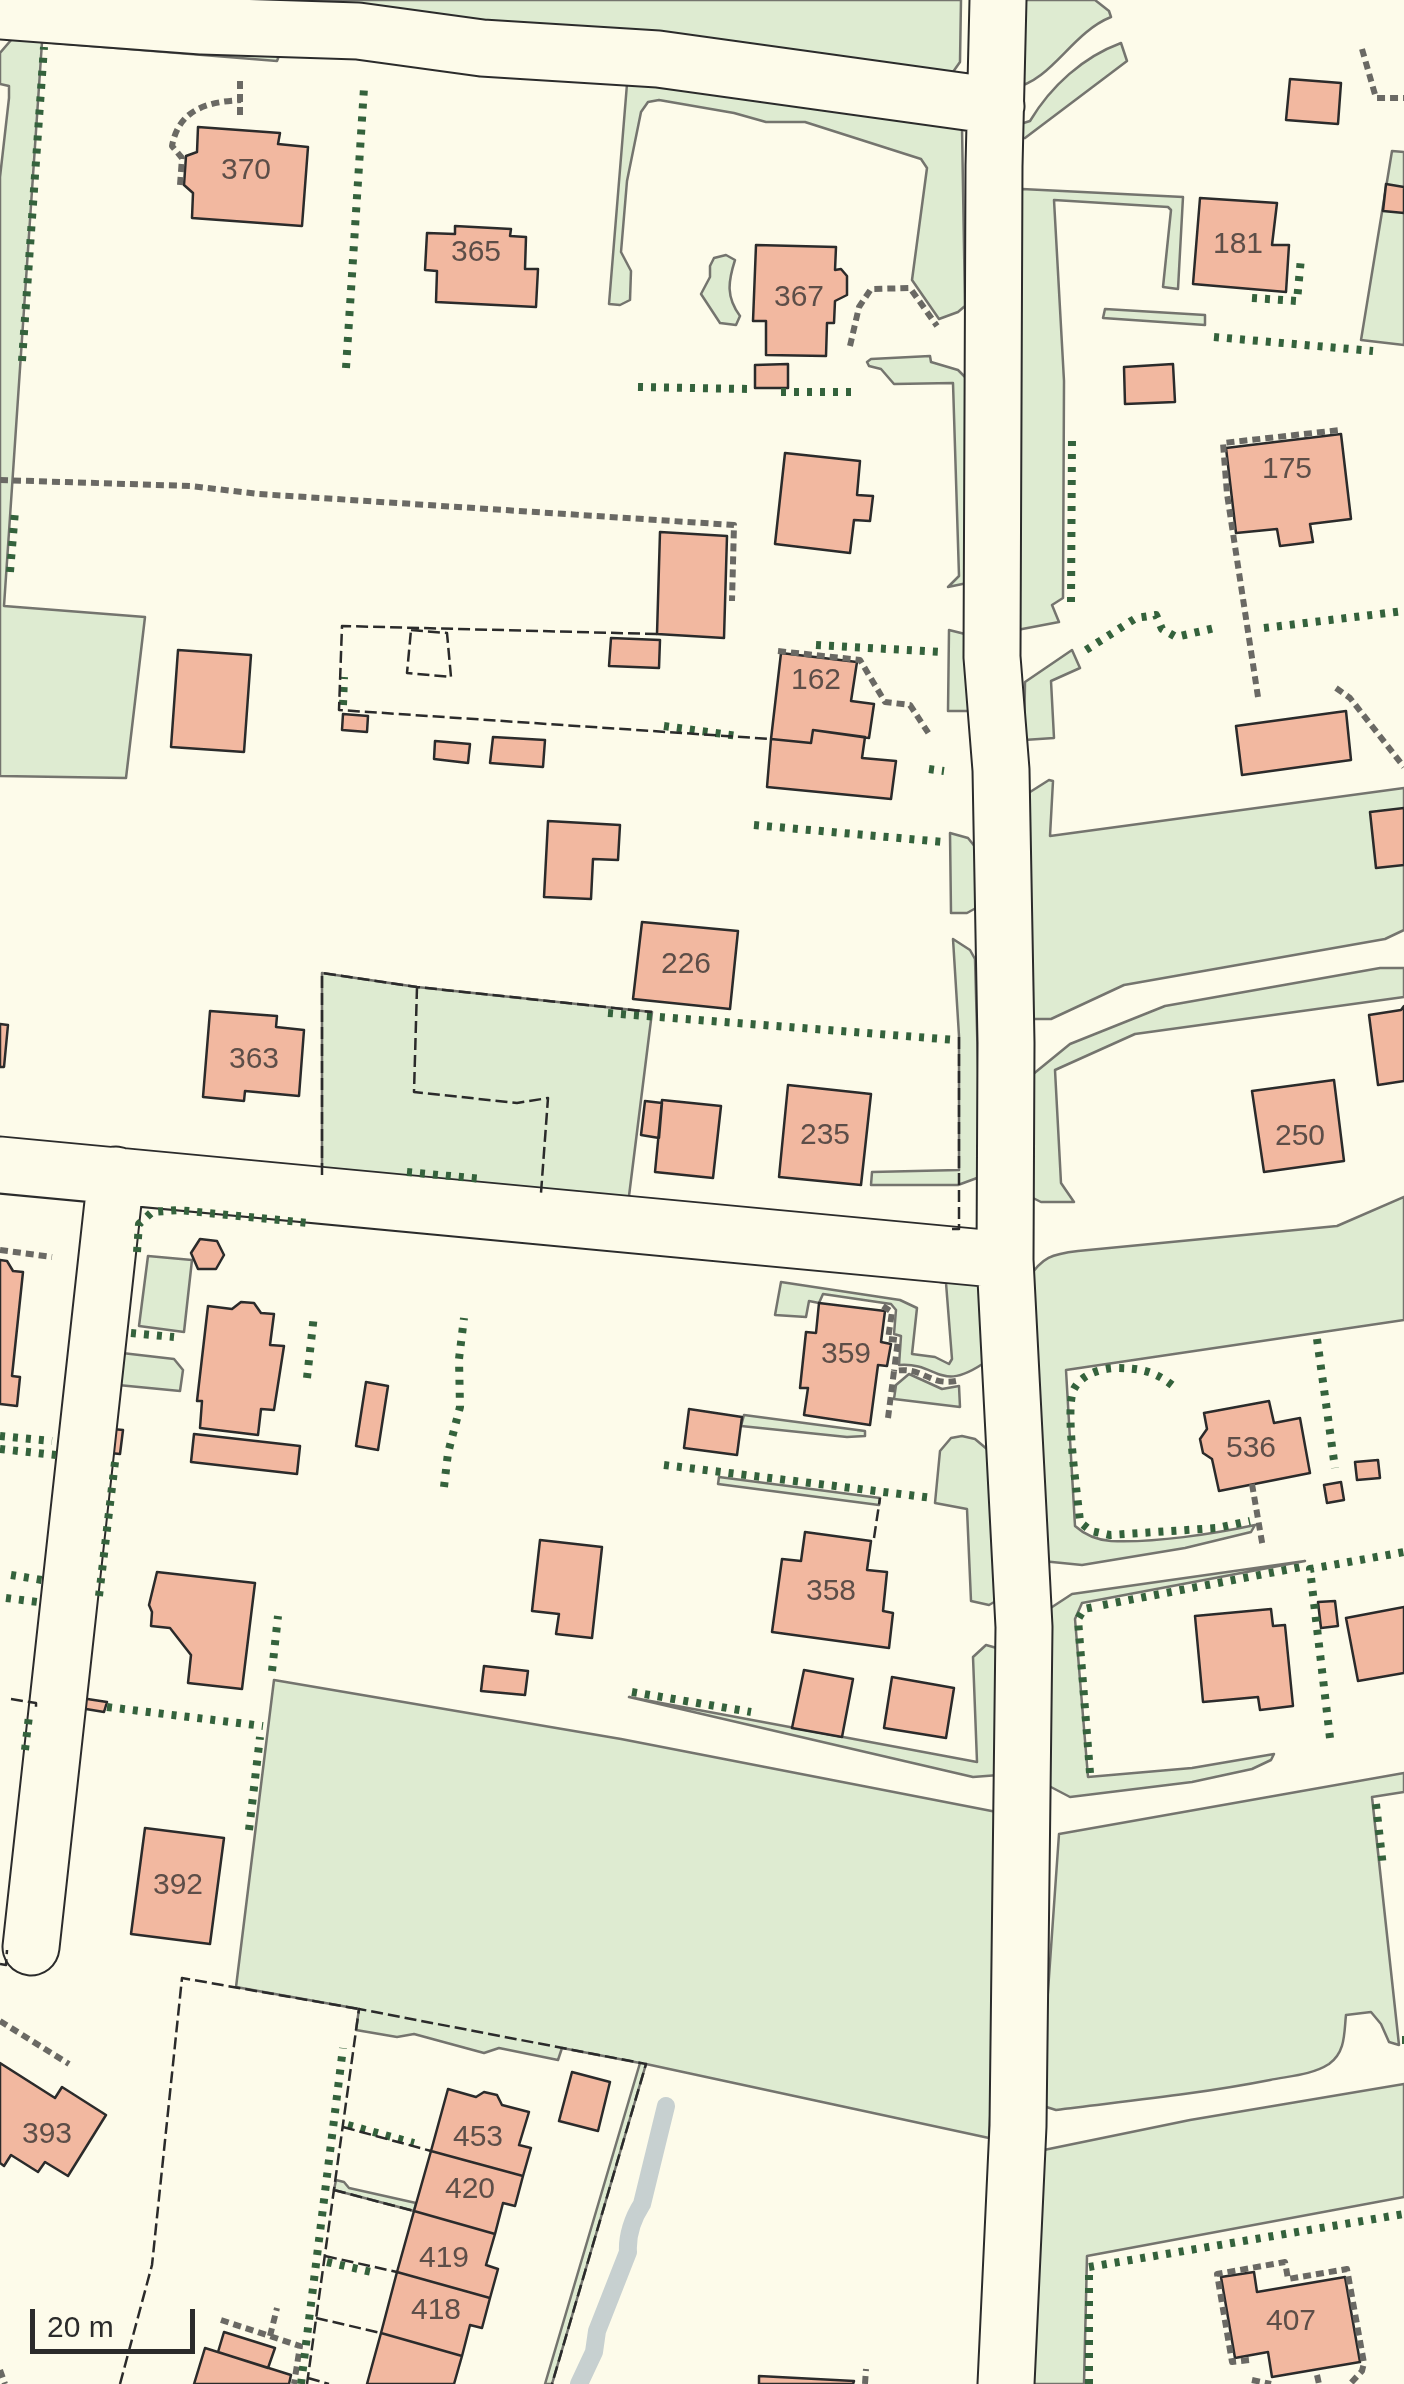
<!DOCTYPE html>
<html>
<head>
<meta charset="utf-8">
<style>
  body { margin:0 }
  #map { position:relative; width:1404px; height:2384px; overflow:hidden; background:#fdfbea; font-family:Arial,sans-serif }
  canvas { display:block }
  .scale { position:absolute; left:30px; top:2309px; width:165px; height:45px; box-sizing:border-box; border:5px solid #2b2b2b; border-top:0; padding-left:12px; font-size:30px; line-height:35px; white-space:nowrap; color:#2b2b2b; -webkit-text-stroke:8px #fdfbea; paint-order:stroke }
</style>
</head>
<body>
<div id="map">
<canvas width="1404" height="2384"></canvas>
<div class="scale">20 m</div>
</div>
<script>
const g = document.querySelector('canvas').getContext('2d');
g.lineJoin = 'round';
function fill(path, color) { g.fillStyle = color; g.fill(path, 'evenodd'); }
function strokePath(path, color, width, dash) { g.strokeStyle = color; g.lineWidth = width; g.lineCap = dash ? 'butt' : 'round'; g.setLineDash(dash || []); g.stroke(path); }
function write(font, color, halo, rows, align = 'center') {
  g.font = font + ' Arial,sans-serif'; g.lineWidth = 8; g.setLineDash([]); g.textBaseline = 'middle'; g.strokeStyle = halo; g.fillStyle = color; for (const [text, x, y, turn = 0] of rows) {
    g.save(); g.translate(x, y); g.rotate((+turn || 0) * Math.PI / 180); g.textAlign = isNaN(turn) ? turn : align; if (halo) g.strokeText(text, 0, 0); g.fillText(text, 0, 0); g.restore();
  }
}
const green = new Path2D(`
  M47,0h914l-1,62 -12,17z
  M1013,0h82l14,11 2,6c-40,16 -59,64 -98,71z
  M12,39l268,14 -3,8 -235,-19 -38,564 141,11 -19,161 -126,-2v-599l9,-79v-12l-9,-2v-31z
  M1121,43l6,18 -102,77 -13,1 2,-13 16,-5c21,-35 53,-64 91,-78z
  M614,75l348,52 3,179 -7,6 -19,7 -27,-39 15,-112 -6,-9 -116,-37h-39l-32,-9 -75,-13 -11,2 -7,10 -14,69 -6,71 10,19 -1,29 -10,5 -11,-1 18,-220z
  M1392,151l12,1v193l-43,-5z
  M1022,189l161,8 -5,92 -15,-2 8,-77 -3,-3 -114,-7 10,181 -1,217 -11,7 7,17 -42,8 -3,-439z
  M726,255l9,5c-7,22 -9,37 5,56l-4,9 -16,-2 -19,-29 9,-17v-11l4,-8z
  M1105,309l100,6v10l-102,-7z
  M930,356l1,6 27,8 9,9 5,203 -24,5 11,-11 -6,-193 -59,1 -13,-15 -12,-3 -2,-4 4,-3z
  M949,630l16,4 8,77h-25z
  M1072,650l8,18 -29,13 3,57 -30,2 1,-58z
  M1049,780l4,1 -3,55 354,-48v142l-19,9 -261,46 -73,34h-22l-10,-220z
  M950,833l18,5 8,10v60l-9,5h-16z
  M953,939l17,11 5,9 6,211 -4,8 -19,7h-87l1,-13 87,-2v-134z
  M1380,968h24v29l-269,37 -80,36 6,113 13,19h-33l-14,-7 -6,-111 49,-40 95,-38z
  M322,973l95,14 235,25 -24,192 -306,-24z
  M1404,1197v123l-338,50 9,156c10,9 22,14 36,15 43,2 102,-7 144,-16l-4,7 -66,16 -103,17 -40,-4 -14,-282c14,-22 24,-25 50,-28l259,-25z
  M148,1256l44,4 -8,72 -45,-6z
  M939,1267l39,4 9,90c-49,34 -47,1 -88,4l2,-29 -7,-2 2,-24 -5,-6 -68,-10 -4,9 -10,-2 -3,16 -31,-2 6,-33 119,18 17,8 -5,46 23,3 14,7 3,-5 -6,-76 -6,-1z
  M122,1353l52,6 9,11 -3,21 -62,-6z
  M909,1374l33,15 17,-3 1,21 -66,-8 2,-14z
  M744,1415l121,16v5l-18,1 -106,-11z
  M962,1436l13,3 19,16 2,146 -7,4 -18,-4 -4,-92 -32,-6 5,-52 11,-13z
  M719,1477l161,21 -1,7 -161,-21z
  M1305,1561l-223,42 -7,16 13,158 104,-9 82,-14 -3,6 -19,9 -60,13 -122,15 -21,-11 -3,-175 26,-17z
  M986,1645l18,5 -5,125 -26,2 -344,-80 348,65 -4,-105z
  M274,1680l347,59 386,75 -18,324 -343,-74 -94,320h-7l95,-321 -78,-15 -4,12 -59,-12 -15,5 -70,-19 -17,3 -41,-7 3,-21 -123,-22z
  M1404,1773v19l-32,5 27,248 -10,-3 -8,-18 -10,-12 -25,3c-2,17 0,37 -17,49 -17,11 -40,12 -59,16 -71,14 -143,21 -214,30l-16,-5 19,-271z
  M1404,2084v113l-317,59 -3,128h-55l10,-233 151,-31z
  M336,2180l8,2 5,6 67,15 -2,8 -80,-21z`);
fill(green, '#deebd1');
strokePath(green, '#74746e', 2.5);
strokePath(new Path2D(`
  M579,2384l15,-32 3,-21 31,-79c-1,-16 5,-34 14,-48l24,-98`), '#c7d0d0', 18);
const building = new Path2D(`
  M1290,79l51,4 -3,41 -52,-4z
  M198,127l82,6 -2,11 30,3 -6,79 -110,-8 1,-25 -9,-8 2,-29 11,-4z
  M1386,184l18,3v26l-21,-2z
  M1200,198l77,5 -5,42h17l-3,47 -93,-8z
  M455,226l56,3 -1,7 16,1 -1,32h13l-2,38 -100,-5 1,-31 -12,-1 2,-37 28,1z
  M756,245l80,2 -1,23 6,-1 6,7v19l-12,6 -1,22h-7l-1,33 -60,-1v-34h-13z
  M788,364v24h-33v-23z
  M1173,364l2,38 -50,2 -1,-37z
  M1341,434l10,85 -41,5 3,18 -33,4 -3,-17 -41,4 -10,-85z
  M785,453l75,8 -3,34 16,1 -3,25 -16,-1 -4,33 -75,-9z
  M660,532l67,4 -3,102 -67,-4z
  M611,638l49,2 -1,28 -50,-2z
  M178,650l73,5 -7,97 -73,-5z
  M781,653l76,9 -6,39 23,3 -5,34 -56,-8 -2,13 -40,-4z
  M1346,711l5,49 -109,15 -6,-49z
  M343,714l25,2 -1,16 -25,-2z
  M813,730l52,7 -3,21 34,3 -5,38 -124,-12 4,-48 40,4z
  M493,737l52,3 -2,27 -53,-4z
  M435,741l35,3 -2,19 -34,-4z
  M1404,808v57l-28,3 -6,-56z
  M548,821l72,4 -2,35 -25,-1 -2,40 -47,-2z
  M642,922l96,9 -8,78 -97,-10z
  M1404,1006v75l-26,4 -9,-70 32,-5z
  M210,1011l67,5 -1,11 28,3 -5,66 -54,-5 -1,10 -41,-4z
  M0,1024l8,1 -4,42h-4z
  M1334,1080l10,81 -80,11 -12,-81z
  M788,1085l83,9 -10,91 -82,-8z
  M662,1100l59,6 -8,72 -58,-6z
  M645,1101l17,2 -3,35 -18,-3z
  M200,1239l17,2 7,14 -8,14h-18l-7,-16z
  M0,1260l7,1 6,10 10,1 -11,104 8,1 -3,29 -17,-2z
  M241,1302l13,1 7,10 13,1 -4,31 14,1 -10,64 -13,-1 -3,26 -58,-7 2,-27h-5l11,-95 24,3z
  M819,1303l66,8 -4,31 10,2 -4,22 -9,-1 -8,60 -66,-10 4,-27h-8l6,-56 10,1z
  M366,1382l22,4 -10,64 -22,-4z
  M1269,1401l5,22 26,-5 10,55 -91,18 -7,-32 -9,-6 -3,-14 7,-10 -3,-16z
  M689,1409l53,8 -5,38 -53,-7z
  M113,1429l10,1 -3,24 -10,-1z
  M194,1434l106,12 -3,28 -106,-12z
  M1378,1460l2,18 -23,2 -2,-18z
  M1341,1482l3,18 -17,3 -3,-18z
  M805,1532l66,9 -4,29 20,2 -4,39 10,2 -4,35 -117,-16 10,-73 19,2z
  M540,1540l62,7 -10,91 -36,-4 3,-20 -27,-3z
  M157,1572l98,11 -13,106 -54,-6 3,-28 -21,-27 -19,-2 1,-14 -3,-7z
  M1335,1601l3,25 -17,2 -3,-26z
  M1404,1607v66l-46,8 -12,-63z
  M1271,1609l2,17 12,-1 8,81 -33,4 -2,-13 -55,5 -8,-86z
  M484,1666l44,5 -3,24 -44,-4z
  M804,1670l49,9 -11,58 -50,-9z
  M892,1677l62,11 -8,50 -62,-10z
  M81,1698l26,4 -3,10 -24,-4z
  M145,1828l79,10 -14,106 -79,-10z
  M0,2063l55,35 7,-11 44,28 -38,61 -23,-14 -7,10 -27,-17 -7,11 -4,-3z
  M572,2072l38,10 -12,49 -39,-10z
  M448,2089l28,8 8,-5 13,3 5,10 27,7 -10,33 12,3 -8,28 -92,-25z
  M431,2151l92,25 -8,30 -12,-3 -8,31 -81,-23z
  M414,2211l81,23 -9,31 12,4 -8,29 -93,-26z
  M397,2272l93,26 -8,30 -12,-3 -8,31 -81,-23z
  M1254,2272l3,20 88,-15 15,85 -88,15 -4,-25 -33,6 -14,-81z
  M224,2332l51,16 -7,20 -50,-16z
  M381,2333l81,23 -8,28h-87z
  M205,2348l86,27 -2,9h-95z
  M759,2376l95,5 -1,3h-94z`);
fill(building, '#f2b8a0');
strokePath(building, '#2b2b2b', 2.5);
const minor = new Path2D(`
  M998,0l-4,166 -2,491 9,113 5,273 -1,217 19,367 -6,499 -12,258
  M0,11l202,15 156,5 124,17 176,11 338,47
  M0,1165l1005,95
  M31,1947l85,-772`);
strokePath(minor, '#2b2b2b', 59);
strokePath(new Path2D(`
  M1362,49l14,49h28
  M240,115v-34
  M180,185l2,-27 -10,-12c7,-37 35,-44 69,-46
  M850,346l9,-39 12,-18 39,-1 27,38
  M0,480l190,6 69,8 475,31 -2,76
  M778,651l82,9 25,42 25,3 19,29
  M1336,688l14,10 54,69
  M1258,697l-31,-203 -4,-51 117,-13
  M0,1250l52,7
  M883,1306l9,6 -4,27 10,1 -4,31
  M888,1418l6,-47c30,-5 34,15 62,10
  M1252,1484l11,64
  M0,2021l69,43
  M221,2320l79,26 -6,38
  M270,2336l7,-28
  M1249,2360l-17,2 -15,-88 68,-12 3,17 59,-10 17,94 -2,8 -12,13
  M0,2370l5,14
  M1317,2375l2,9
  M1252,2380l19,4
  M865,2384l1,-15`), '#6a6964', 6, [8, 5]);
strokePath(minor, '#fdfbea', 55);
strokePath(new Path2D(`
  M1252,298l45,3 4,-43
  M1214,337l159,14
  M22,361l22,-314
  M346,368l18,-280
  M638,387l111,2
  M781,392h76
  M10,572l5,-61
  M1071,602l1,-164
  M1264,628l140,-17
  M816,645l126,7
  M1086,650l50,-32 20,-3 6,14 14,8 43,-10
  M343,705l1,-28
  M664,726l74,10
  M929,769l15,2
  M754,825l189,17
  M608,1013l348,27
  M407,1172l75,7
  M137,1252l2,-28 13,-12 26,-2 131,13
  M131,1333l43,4
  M1317,1339l18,129
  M307,1378l7,-63
  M1172,1385c-19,-15 -34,-17 -58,-17 -15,1 -33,7 -40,21 -10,18 4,109 6,133l11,9 19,4 107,-7 33,-7
  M0,1436l52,5
  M0,1449l56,6
  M664,1465l269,33
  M444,1487l4,-34 12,-46 -1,-48 5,-41
  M11,1575l31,5
  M99,1596l16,-134
  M6,1598l32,4
  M1103,1605l198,-38
  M272,1671l6,-55
  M632,1692l119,20
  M107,1707l156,19
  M1330,1738l-20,-169 94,-17
  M25,1750l4,-34
  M1090,1773l-12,-154 6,-10 15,-3
  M1376,1804l7,63
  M249,1830l11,-93
  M1402,2040h2
  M348,2125l66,18
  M327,2262l49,11
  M301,2384l42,-336
  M1089,2384v-117l315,-53`), '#34623c', 8, [5, 8]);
strokePath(new Path2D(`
  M411,630l36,3 4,44 -44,-4z
  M657,634l-315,-8 -3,84 432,29
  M417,987l-3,105 103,11 31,-5 -7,95
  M322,1175v-202l95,14 235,25
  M952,1229h7v-193
  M874,1538l6,-40
  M11,1699l25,4v4
  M0,1964l6,1 1,-15
  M343,2127l88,24
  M334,2190l80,21
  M325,2256l72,16
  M316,2318l65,15
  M308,2378l21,6
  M120,2384l32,-119 30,-287 177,31
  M307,2384l52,-375 287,55 -94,320`), '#2b2b2b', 2.5, [12, 5]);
write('30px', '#5d4e48', null, [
  ["370",246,171],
  ["181",1238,245],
  ["365",476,253],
  ["367",799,298],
  ["175",1287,470],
  ["162",816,681],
  ["226",686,965],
  ["363",254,1060],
  ["235",825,1136],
  ["250",1300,1137],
  ["359",846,1355],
  ["536",1251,1449],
  ["358",831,1592],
  ["392",178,1886],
  ["393",47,2135],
  ["453",478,2138],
  ["420",470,2190],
  ["419",444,2259],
  ["418",436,2311],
  ["407",1291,2322]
]);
</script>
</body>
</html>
